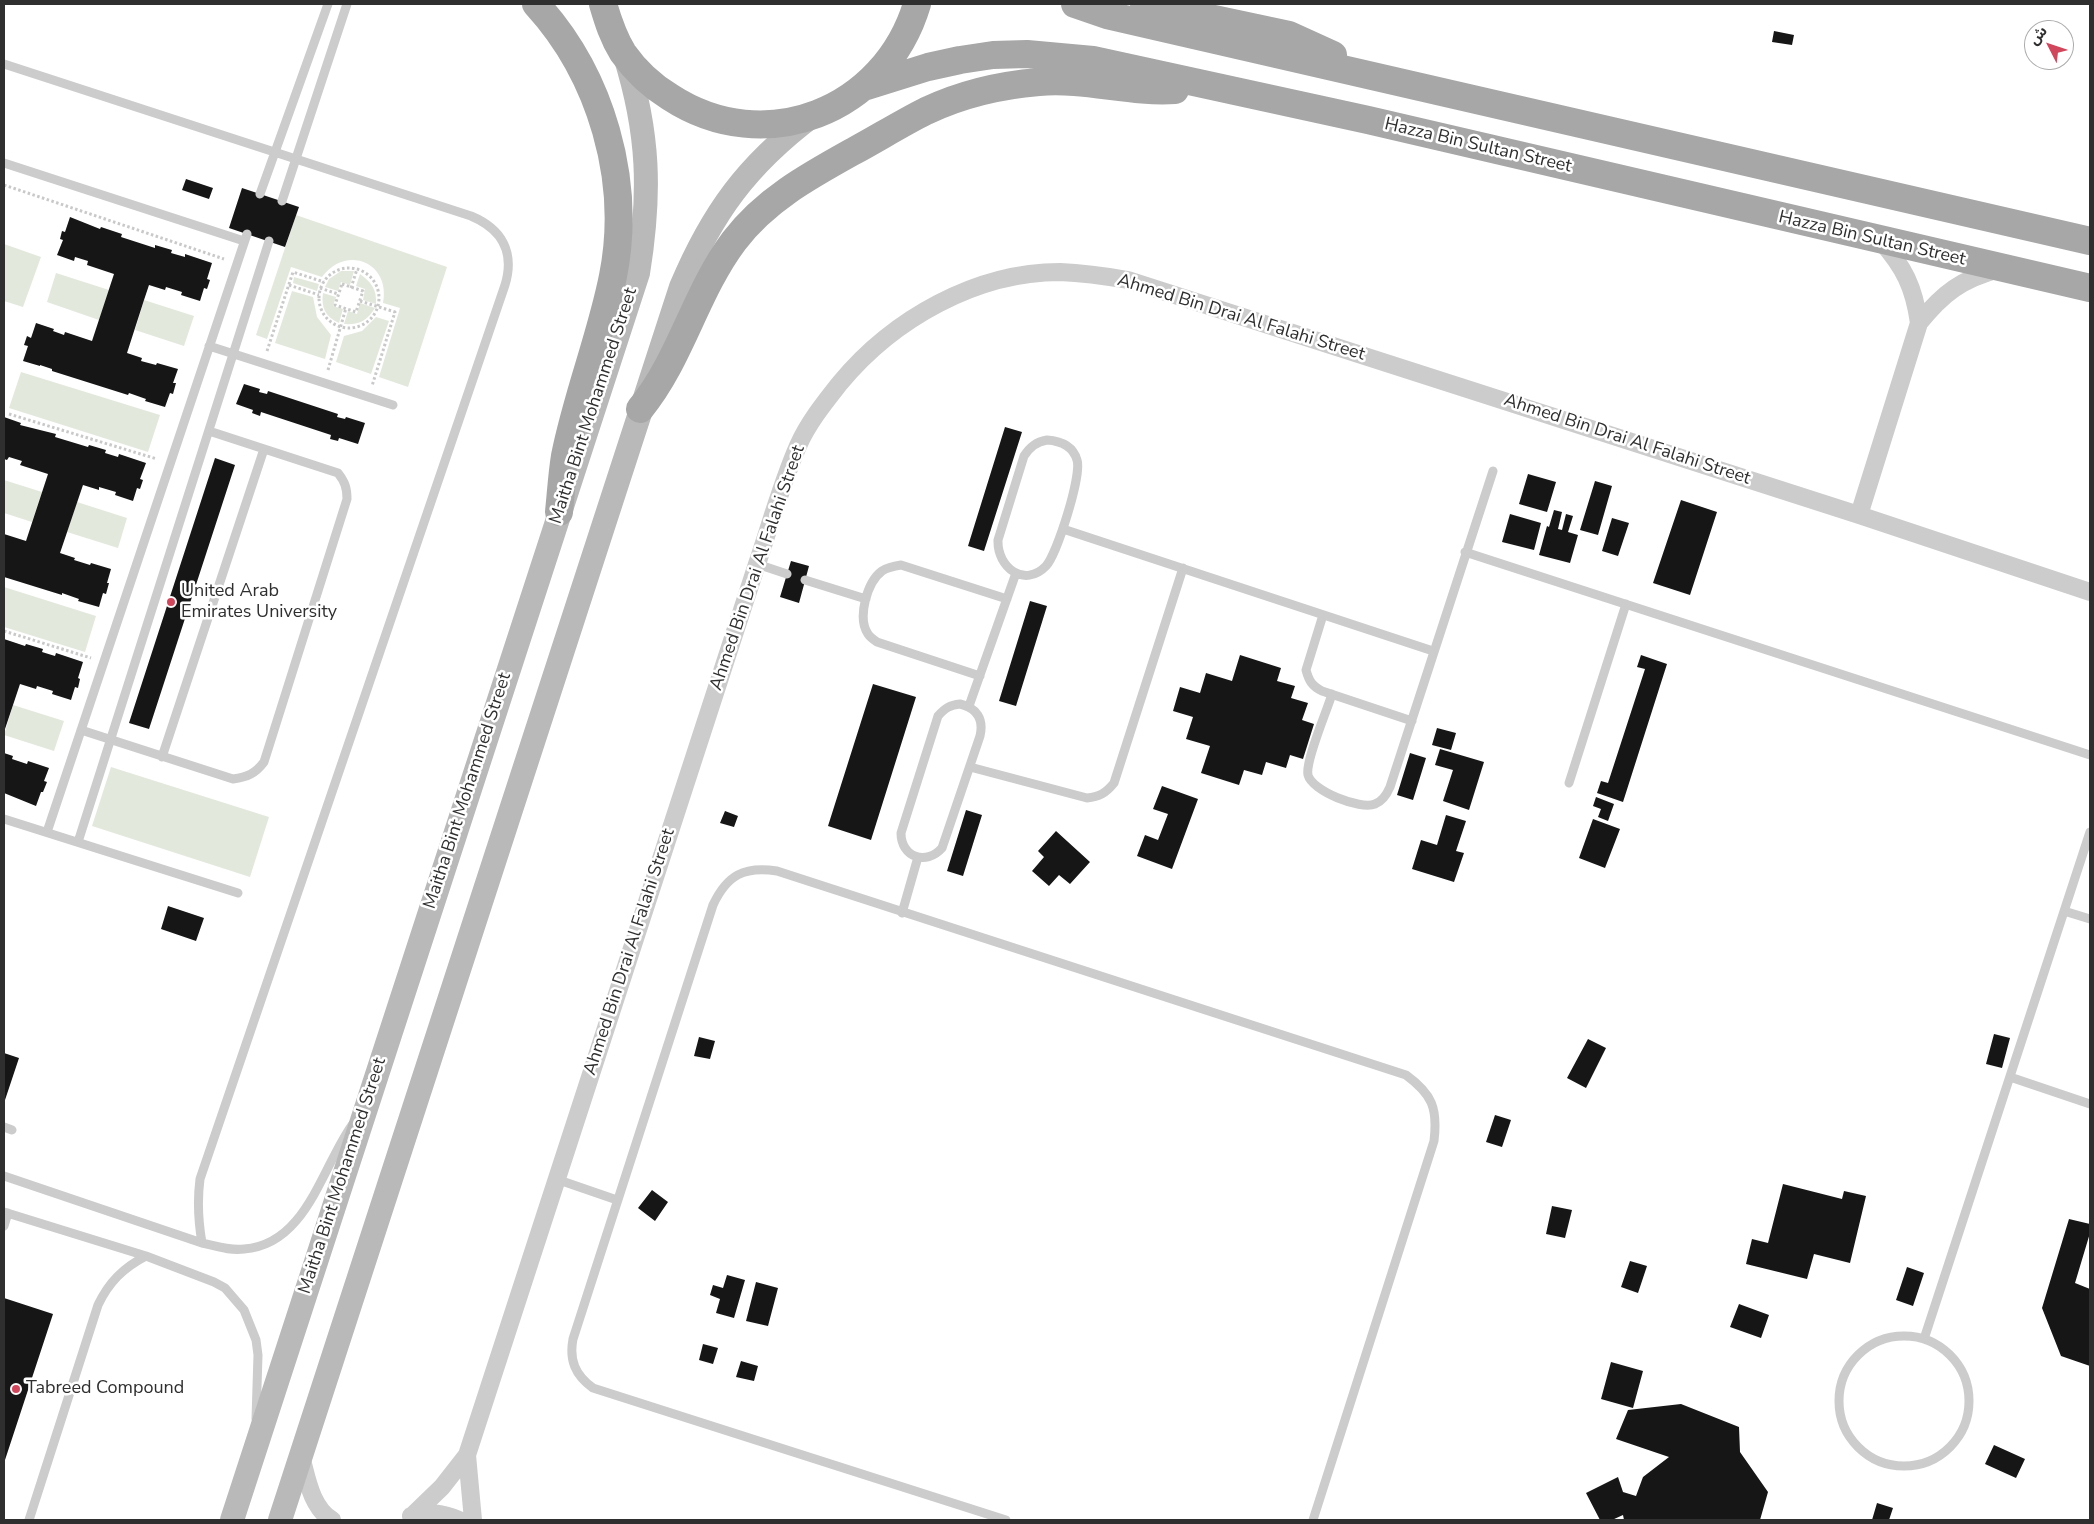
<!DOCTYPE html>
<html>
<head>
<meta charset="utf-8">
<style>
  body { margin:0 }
  #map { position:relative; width:2094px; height:1524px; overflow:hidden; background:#fff; font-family:"Nunito Sans","Noto Sans Arabic",sans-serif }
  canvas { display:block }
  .frame { position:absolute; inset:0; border:5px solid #2f2f2f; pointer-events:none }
  .north { position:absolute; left:2024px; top:20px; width:50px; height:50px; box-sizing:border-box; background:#fff; border:1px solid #acacac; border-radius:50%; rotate:311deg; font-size:14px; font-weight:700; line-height:20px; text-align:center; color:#2f2f2f }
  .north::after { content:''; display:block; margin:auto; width:18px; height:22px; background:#d2465b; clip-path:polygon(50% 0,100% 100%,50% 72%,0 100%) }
</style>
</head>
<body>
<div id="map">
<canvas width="2094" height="1524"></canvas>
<div class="frame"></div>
<div class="north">ش</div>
</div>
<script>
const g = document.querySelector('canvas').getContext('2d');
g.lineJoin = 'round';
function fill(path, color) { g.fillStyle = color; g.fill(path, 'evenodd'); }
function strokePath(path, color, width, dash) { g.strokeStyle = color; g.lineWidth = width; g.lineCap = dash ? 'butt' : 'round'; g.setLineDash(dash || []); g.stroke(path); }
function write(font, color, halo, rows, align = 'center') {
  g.font = font + ' "Nunito Sans",sans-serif'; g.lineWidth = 5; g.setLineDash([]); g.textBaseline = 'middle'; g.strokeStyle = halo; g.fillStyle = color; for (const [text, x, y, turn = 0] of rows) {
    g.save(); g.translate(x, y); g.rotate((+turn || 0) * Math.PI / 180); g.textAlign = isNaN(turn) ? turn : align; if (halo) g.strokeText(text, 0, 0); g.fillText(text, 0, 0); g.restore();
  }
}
fill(new Path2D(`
  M296,215l151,52 -39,120 -29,-10 21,-69 -17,-5c8,-41 -37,-59 -61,-26l-31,-10 -24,72 -11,-4z
  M4,244l37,13 -18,50 -19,-6z
  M341,271h13l-4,14 -9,-3 -3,9 -13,-4 4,-8z
  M56,273l53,17 -10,30 -52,-18z
  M360,274c11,8 17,15 16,30l-13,-4 2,-11 -9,-3z
  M294,277l25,7 -2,7 -24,-8z
  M292,291l21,6 4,20 14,18 -6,24 -50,-16z
  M323,293l13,4 -3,9 10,3 -4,14c-14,-6 -18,-16 -16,-30z
  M144,300l50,16 -10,30 -49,-16z
  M360,303l15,5c-8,13 -16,17 -31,16l4,-13 9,3z
  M376,317l13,4 -18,53 -35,-12 8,-26 18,-5z
  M21,372l139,43 -12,37 -139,-44z
  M4,480l38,12 -10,30 -28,-9z
  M77,502l50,16 -9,30 -51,-16z
  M4,587l92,29 -11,36 -81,-25z
  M13,705l51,16 -10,30 -50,-16z
  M111,767l158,50 -19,60 -158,-51z`), '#e3e8dc');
fill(new Path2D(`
  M1774,31l20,4 -2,10 -20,-3z
  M186,179l27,9 -4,11 -27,-9z
  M242,188l57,19 -14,40 -56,-19z
  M70,217l30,12 1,-2 21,7 -1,3 34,11v-3l17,5 -1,3 14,4v-3l27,9 -5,16 3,1 -3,9 -3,-1 -4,13 -19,-6 1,-3 -16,-5 -1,3 -16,-5 -5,15 -17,53 15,5 -1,3 15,4 1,-2 21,6 -5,14h3l-3,11 -3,-1 -5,14 -20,-6 1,-2 -17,-6 -1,2 -76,-24v-2l-12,-4v1l-17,-5 5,-15 -4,-1 3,-9 4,2 5,-15 18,6 -1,2 11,4 1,-3 27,9 22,-67 -27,-9 1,-4 -13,-4 -1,4 -17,-6 6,-15 -3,-1 2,-8 3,1z
  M244,384l16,5 -1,3 8,2 1,-3 70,23 -1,3 8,2 1,-2 19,6 -7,21 -19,-6 -1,3 -8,-2 1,-4 -70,-23 -1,4 -8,-3 1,-3 -17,-6z
  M4,417l17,6 -1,2 36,9 -1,3 33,10 1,-2 17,5 -1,3 13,4 1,-3 27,9 -6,16 3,1 -3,9 -3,-1 -4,13 -18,-6 1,-3 -17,-5v3l-16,-5 -23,68 15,5 -1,2 16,5 1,-2 20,6 -4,14h2l-3,11 -3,-1 -4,14 -21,-6 1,-2 -17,-6v2l-58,-18v-43l22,7 22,-67 -28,-9 2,-4 -13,-4 -2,3 -3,-1z
  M1005,427l17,5 -38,119 -16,-5z
  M215,458l20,7 -86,264 -20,-6z
  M1528,474l28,8 -9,30 -28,-8z
  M1595,481l17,5 -14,49 -18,-5z
  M1681,500l36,12 -27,83 -37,-12z
  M1554,510l8,2 -4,17 4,1 4,-16 7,2 -5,16 10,3 -8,28 -31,-8 8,-29 2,1z
  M1510,514l31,9 -7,27 -32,-8z
  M1612,518l17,5 -11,33 -16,-5z
  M791,561l18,5 -10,37 -19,-6z
  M1030,601l17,5 -31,100 -17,-5z
  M4,639l21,7 1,-2 17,5 -1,3 13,4 1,-3 27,9 -5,16 2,1 -2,9 -3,-1 -4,13 -19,-6 1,-3 -16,-5 -1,3 -16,-5 -16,48z
  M1240,655l41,13 -4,13 18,5 -4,12 17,5 -6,17 12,4 -11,35 -13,-4 -4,13 -20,-6 -4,13 -18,-5 -5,15 -38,-12 9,-27 -24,-7 7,-22 -20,-6 7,-24 20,6 6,-20 26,8z
  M1641,655l26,9 -44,138 -26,-9 4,-12 7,2 37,-114 -8,-2z
  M873,684l43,13 -45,143 -43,-14z
  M1437,728l19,5 -5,17 -19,-5z
  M1440,749l44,13 -15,48 -26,-9 10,-31 -18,-5z
  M4,753l9,3 -1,3 15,5 1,-3 21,7 -5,13 3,1 -4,10h-2l-5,14 -32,-13z
  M1410,753l16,5 -13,42 -16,-5z
  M1162,786l36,13 -26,70 -35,-13 8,-21 13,5 10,-26 -15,-5z
  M1596,797l18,7 -6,17 -10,-4 3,-8 -8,-3z
  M966,810l16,5 -19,61 -16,-5z
  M725,811l13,5 -4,11 -14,-4z
  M1446,815l20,6 -10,30 8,2 -10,29 -42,-13 9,-29 16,5z
  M1593,819l27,10 -15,39 -26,-10z
  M1056,831l34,31 -20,22 -11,-9 -10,11 -17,-15 12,-14 -6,-6z
  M168,906l36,12 -8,23 -35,-12z
  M1994,1034l16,4 -8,30 -16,-4z
  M699,1037l16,4 -5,18 -16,-3z
  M1588,1039l18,9 -20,40 -19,-10z
  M4,1053l15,5 -15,45z
  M1495,1115l16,5 -9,27 -16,-5z
  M1783,1184l59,15 2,-8 22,5 -16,67 -36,-9 -7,25 -61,-15 6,-25 16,4z
  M652,1190l16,12 -13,19 -17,-13z
  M1552,1206l20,4 -7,28 -19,-4z
  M2069,1219l21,5v9l-15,50 15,6v77l-29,-10 -19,-48z
  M1630,1261l17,5 -9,27 -17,-6z
  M1907,1267l17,6 -11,33 -17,-6z
  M727,1275l18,5 -11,38 -18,-5 4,-14 -10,-4 3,-10 10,3z
  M756,1282l22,6 -10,38 -22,-5z
  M4,1298l49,16 -49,149z
  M1739,1304l30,11 -8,23 -31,-11z
  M703,1344l15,4 -5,16 -14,-4z
  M741,1361l17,5 -4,15 -18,-4z
  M1611,1362l32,9 -10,37 -32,-9z
  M1681,1404l58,23 1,25 28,40 -8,28h-136l-1,-5 -11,5h-12l-14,-27 32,-16 5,15 13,4 7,-19 26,-20 -53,-18 12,-29z
  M1994,1445l31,14 -9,19 -31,-14z
  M1877,1503l16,5 -4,12h-17z`), '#161616');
strokePath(new Path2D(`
  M4,185l220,74
  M319 298a30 30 0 1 1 60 0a30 30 0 1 1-60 0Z
  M342,284l21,7 -7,21 -21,-7z
  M289,285l30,10
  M320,288l18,6
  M351,288l6,-19
  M360,301l35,11 -23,74
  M267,351l26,-79 31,10
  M328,370l18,-62
  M9,414l148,45
  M4,631l87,27`), '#c9c9c9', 3, [2.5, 2.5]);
strokePath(new Path2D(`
  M4,64l467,152c31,13 44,36 34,69l-305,894c-3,23 -2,41 2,64
  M4,163l240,78
  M260,194l68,-190
  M282,201l65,-197
  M209,346l184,59
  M1047,440c14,1 26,6 30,20 5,15 -20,94 -31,106 -21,22 -49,2 -48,-26l26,-84c6,-9 12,-14 23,-16z
  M1063,529l370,122
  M1465,552l625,203
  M757,564l30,10
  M805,580l61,19
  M1323,615l-17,55c3,11 6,16 16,21l90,30
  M980,676l-103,-34c-3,-2 -7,-5 -9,-8 -11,-16 -1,-52 14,-63 6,-4 12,-5 19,-6l106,34
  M1332,694c-5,17 -27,67 -24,81 4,16 52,35 67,29 8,-3 12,-10 15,-17l103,-316
  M960,704c17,4 24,15 20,32l-38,112c-16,18 -41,9 -41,-15l37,-117c7,-8 12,-11 22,-12z
  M969,706l47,-133
  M81,730l152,49c14,-2 22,-5 31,-17l83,-263c0,-11 -2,-17 -9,-26l-129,-42
  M162,757l102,-308
  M970,767l117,31c12,-1 19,-5 27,-15l69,-215
  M1569,783l57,-179
  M4,819l234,74
  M47,832l200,-598
  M78,842l191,-601
  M2064,911l26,8
  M902,913l16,-56
  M2010,1077l80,27
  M4,1127l8,3
  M4,1176l198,67c14,3 28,8 42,6 62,-4 78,-82 108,-124
  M556,1179l61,21
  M4,1212l142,44 68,26 11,6 19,22 12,30 2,15 -2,64
  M4,1226l4,-13
  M1839 1401a65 65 0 1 1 130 0a65 65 0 1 1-130 0Z
  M1924,1339l166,-507
  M29,1520l69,-215c11,-23 25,-37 48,-49
  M1006,1520l-413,-132c-18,-13 -24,-28 -20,-49l140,-434c14,-30 31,-39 64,-34l629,204c26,19 32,33 28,66l-121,379`), '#ccc', 9);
strokePath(new Path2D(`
  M1880,240c24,27 34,47 39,83
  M1859,515l60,-192c24,-30 43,-44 80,-54
  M467,1455l6,65
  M301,1456c6,22 10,51 31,64
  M413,1515l29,-28 25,-32 290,-891c13,-38 25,-82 41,-118 10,-23 27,-44 42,-63 53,-64 136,-111 220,-111 23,1 45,4 68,8l731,235 231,77
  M411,1516c18,-5 32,-3 48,4`), '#ccc', 18);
strokePath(new Path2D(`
  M232,1520l406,-1247c13,-80 11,-140 -13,-217
  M280,1520l401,-1233c31,-74 66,-122 131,-171`), '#b9b9b9', 24);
strokePath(new Path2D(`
  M536,4c65,71 96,176 77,272 -12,61 -36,119 -48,180 -3,18 -4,37 -6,56
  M603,4c5,17 10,33 20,49 12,17 29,33 47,44 95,62 215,14 247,-93
  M1075,4l32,11 983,226
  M1144,4l145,31 44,20
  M864,87l64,-20 32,-7 33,-5 34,-1 66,6 275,60 722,168
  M640,409c41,-50 55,-116 94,-168 31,-41 75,-65 120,-90 24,-13 48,-28 72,-40 36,-17 75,-26 113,-29 46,-4 91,11 136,8`), '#a7a7a7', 28);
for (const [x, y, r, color] of [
  [171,602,5,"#d2465b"],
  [16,1389,5,"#d2465b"]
]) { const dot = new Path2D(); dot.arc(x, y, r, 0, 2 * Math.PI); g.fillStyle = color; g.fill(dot); strokePath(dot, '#fff', 2); }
write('18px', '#2f2f2f', '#fff', [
  ["Hazza Bin Sultan Street",1478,146,13],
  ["Hazza Bin Sultan Street",1872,239,13],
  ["Ahmed Bin Drai Al Falahi Street",1241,318,17],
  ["Maitha Bint Mohammed Street",594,406,-72],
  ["Ahmed Bin Drai Al Falahi Street",1627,440,18],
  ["Ahmed Bin Drai Al Falahi Street",758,568,-71],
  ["Maitha Bint Mohammed Street",468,791,-72],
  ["Ahmed Bin Drai Al Falahi Street",630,952,-72],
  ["Maitha Bint Mohammed Street",343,1176,-72]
]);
write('18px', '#2f2f2f', '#fff', [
  ["United Arab",181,592],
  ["Emirates University",181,613],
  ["Tabreed Compound",26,1389]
], 'left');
</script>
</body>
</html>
